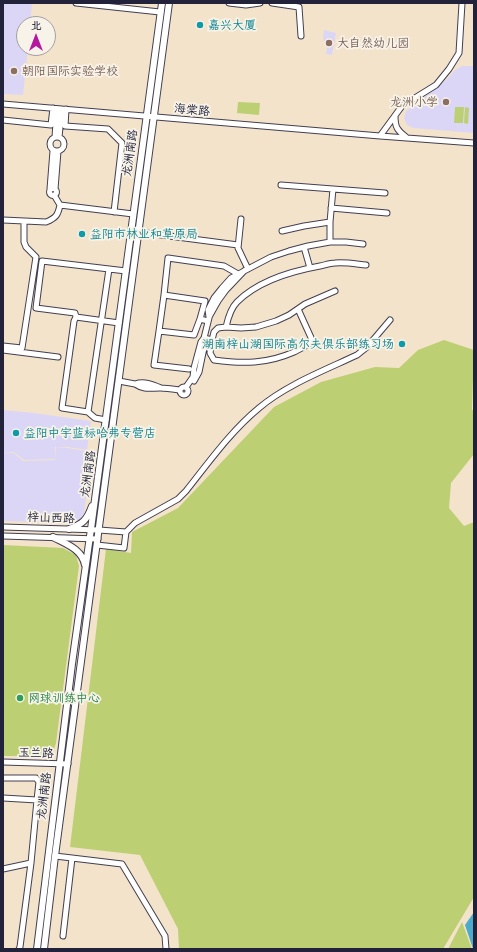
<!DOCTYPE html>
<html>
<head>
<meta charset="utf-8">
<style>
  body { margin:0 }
  #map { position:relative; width:477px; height:952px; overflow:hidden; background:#f4e3cb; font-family:Mali,"LXGW WenKai TC",sans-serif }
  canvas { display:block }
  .frame { position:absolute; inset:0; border:4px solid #22223b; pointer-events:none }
  .north { position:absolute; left:16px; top:16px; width:40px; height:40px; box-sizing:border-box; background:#f7f3e8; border:1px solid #a29fa3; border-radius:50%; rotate:0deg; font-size:11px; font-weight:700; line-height:16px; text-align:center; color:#22223b }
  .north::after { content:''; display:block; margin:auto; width:14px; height:18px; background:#b5179e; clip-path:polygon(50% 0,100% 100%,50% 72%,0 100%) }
</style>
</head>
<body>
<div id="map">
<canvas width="477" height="952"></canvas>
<div class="frame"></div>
<div class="north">北</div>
</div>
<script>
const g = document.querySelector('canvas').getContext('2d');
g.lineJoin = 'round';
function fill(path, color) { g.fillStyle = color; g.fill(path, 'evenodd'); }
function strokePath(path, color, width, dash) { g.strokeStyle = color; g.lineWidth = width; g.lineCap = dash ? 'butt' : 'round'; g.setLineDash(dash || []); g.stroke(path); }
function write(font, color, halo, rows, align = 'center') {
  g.font = font + ' Mali,"LXGW WenKai TC",sans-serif'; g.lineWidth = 3.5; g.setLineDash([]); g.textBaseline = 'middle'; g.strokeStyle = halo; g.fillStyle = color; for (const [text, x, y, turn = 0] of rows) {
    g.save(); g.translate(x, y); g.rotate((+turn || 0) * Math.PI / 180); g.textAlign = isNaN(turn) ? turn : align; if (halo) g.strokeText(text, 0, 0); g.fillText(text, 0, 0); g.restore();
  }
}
fill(new Path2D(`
  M3,3h23l6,1 -2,20h-6v24h4l-5,47 -20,-1z
  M324,30l12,3 -4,22 -6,-1 1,-7 -4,-8z
  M462,66h12v67l-61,-5 -6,-3 -3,-7 2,-7 34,-26 7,-6 8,-9z
  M3,410l31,3 57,8 -4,29 -20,-3h-11l11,1 25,4 -1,19 -3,10 -4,32 -3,5 -4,3 -5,1 -24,-1 -14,1 -31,-1v-69l11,1 9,8 32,-1 1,-13h-1v12l-31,1 -10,-8h-11z`), '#dcd6f6');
fill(new Path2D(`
  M238,102l22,1 -1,12 -22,-2z
  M455,107h9l-1,16h-9z
  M465,107l4,1 -1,16 -4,-1z
  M444,340l30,10 -2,59 2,4v41l-23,29 -2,25 15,18 10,-4v375l-31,52h-264l-1,-20 -38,-74 -70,-8 36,-298 25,4 1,-21 46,-24 96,-101 47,-25 54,-15 24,1 19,-18z
  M3,545l60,3 13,7 3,11 -23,177 -4,13h-49z
  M462,922l10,27h-24z`), '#bdcf73');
fill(new Path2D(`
  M474,912v37h-1l-8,-24z`), '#4cabcb');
const minor = new Path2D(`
  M76,3l84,9
  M229,3l17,2 14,-2
  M272,3l27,4 2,29
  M3,104l377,32 22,-30 34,-21 13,-16 10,-16 3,-50
  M66,109l-1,17 43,3 14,14 -8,69
  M395,116c0,11 2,14 11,21
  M3,120l48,5 2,-17
  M380,136l94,7
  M50 144a7 7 0 1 1 14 0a7 7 0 1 1-14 0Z
  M55,137l2,-28
  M59,137l3,-28
  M281,185l52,4 -3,33v20
  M49.5 192a3.5 3.5 0 1 1 7 0a3.5 3.5 0 1 1-7 0Z
  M50,189l3,-38
  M55,189l3,-38
  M333,189l52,4
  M54,195l6,10
  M331,208l56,5
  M241,219l-3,29 10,21
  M3,220l43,2c10,-4 12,-7 14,-17l73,9
  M282,231l22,-5 26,-4
  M139,232l99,13
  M304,247l6,21
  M244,271l-18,19 -8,11 -9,16 -1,-7 6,-12 8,-10 9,-10 17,-9 23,-12 18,-6 19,-5 22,-4h16l17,2
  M164,295l4,-37 56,8 14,8
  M76,317l-2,4 -12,87 26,4
  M200,319l-6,16 -35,-4 5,-36 41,6 -5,18 8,2
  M119,323l-43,-6 -1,-4 -39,-5 6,-47 84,10
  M226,327c2,-9 5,-19 11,-25 21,-21 55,-31 83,-36 5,-1 10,-3 15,-3 10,-1 21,1 31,2
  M159,331l-5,34 35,4
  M204,338l8,2 2,-8 4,-4 8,-1 15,1 15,-1 20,-6 13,-6 16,-11 30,-13
  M212,340l-2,13 4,7c28,4 53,4 80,-8 6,-3 13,-7 19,-10l-15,-33
  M3,346l19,2 14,-91 -10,-10 -2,-5v-21
  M3,350l55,7
  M119,381l16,3
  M194,381l5,-9 6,-29 -1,-5
  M180 391a4 4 0 1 1 8 0a4 4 0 1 1-8 0Z
  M186,387l7,-10 1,-9 7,-26 3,-4 5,-20
  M161,388c-9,-4 -17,-7 -26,-4 9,6 15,4 25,4 7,0 13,1 20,2
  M106,420l-11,-2 -7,-6 21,-143
  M3,527l96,3 27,2 -2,16 -27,-3
  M126,532l9,-9 43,-24 8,-8c23,-29 45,-60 73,-83 27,-23 66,-38 98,-53l10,-8 23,-27
  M3,536l95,3
  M3,762l65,2
  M3,778h33l3,4 -2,18 -34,-2
  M55,856l17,2
  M3,869l28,-6 6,-63
  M63,936l9,-78 50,6 43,72 1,13
  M19,949l1,-2 11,-84`);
const major = new Path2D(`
  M69,529c14,-5 18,-9 23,-23
  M53,537c13,7 29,12 32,28
  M37,949l35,-285 19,-135 71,-526
  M44,949l11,-93 114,-853`);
strokePath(minor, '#423f51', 7);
strokePath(major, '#423f51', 8);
strokePath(minor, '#fff', 5);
strokePath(major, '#fff', 6);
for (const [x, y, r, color] of [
  [200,25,4,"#0f9aa8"],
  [329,43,4,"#8d6e63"],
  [14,71,4,"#8d6e63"],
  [446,102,4,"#8d6e63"],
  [82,234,4,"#0f9aa8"],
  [402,344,4,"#0f9aa8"],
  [16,433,4,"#0f9aa8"],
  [20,698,4,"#2e9e5b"]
]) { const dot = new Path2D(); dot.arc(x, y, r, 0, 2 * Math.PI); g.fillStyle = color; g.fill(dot); strokePath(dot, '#f7f3e8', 1.5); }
write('12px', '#0d838f', '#f7f3e8', [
  ["嘉兴大厦",208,25],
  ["益阳市林业和草原局",90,234],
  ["湖南梓山湖国际高尔夫俱乐部练习场",394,344,"right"],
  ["益阳中宇蓝标哈弗专营店",24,433]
], 'left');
write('12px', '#785e54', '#f7f3e8', [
  ["大自然幼儿园",337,43],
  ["朝阳国际实验学校",22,71],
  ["龙洲小学",438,102,"right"]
], 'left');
write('12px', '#22223b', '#f7f3e8', [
  ["海棠路",192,110,5],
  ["龙洲南路",130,153,-82],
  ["龙洲南路",88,474,-82],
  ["梓山西路",51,518,2],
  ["玉兰路",36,753,2],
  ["龙洲南路",44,796,-83]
]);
write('12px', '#27864d', '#f7f3e8', [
  ["网球训练中心",28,698]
], 'left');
</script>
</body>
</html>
